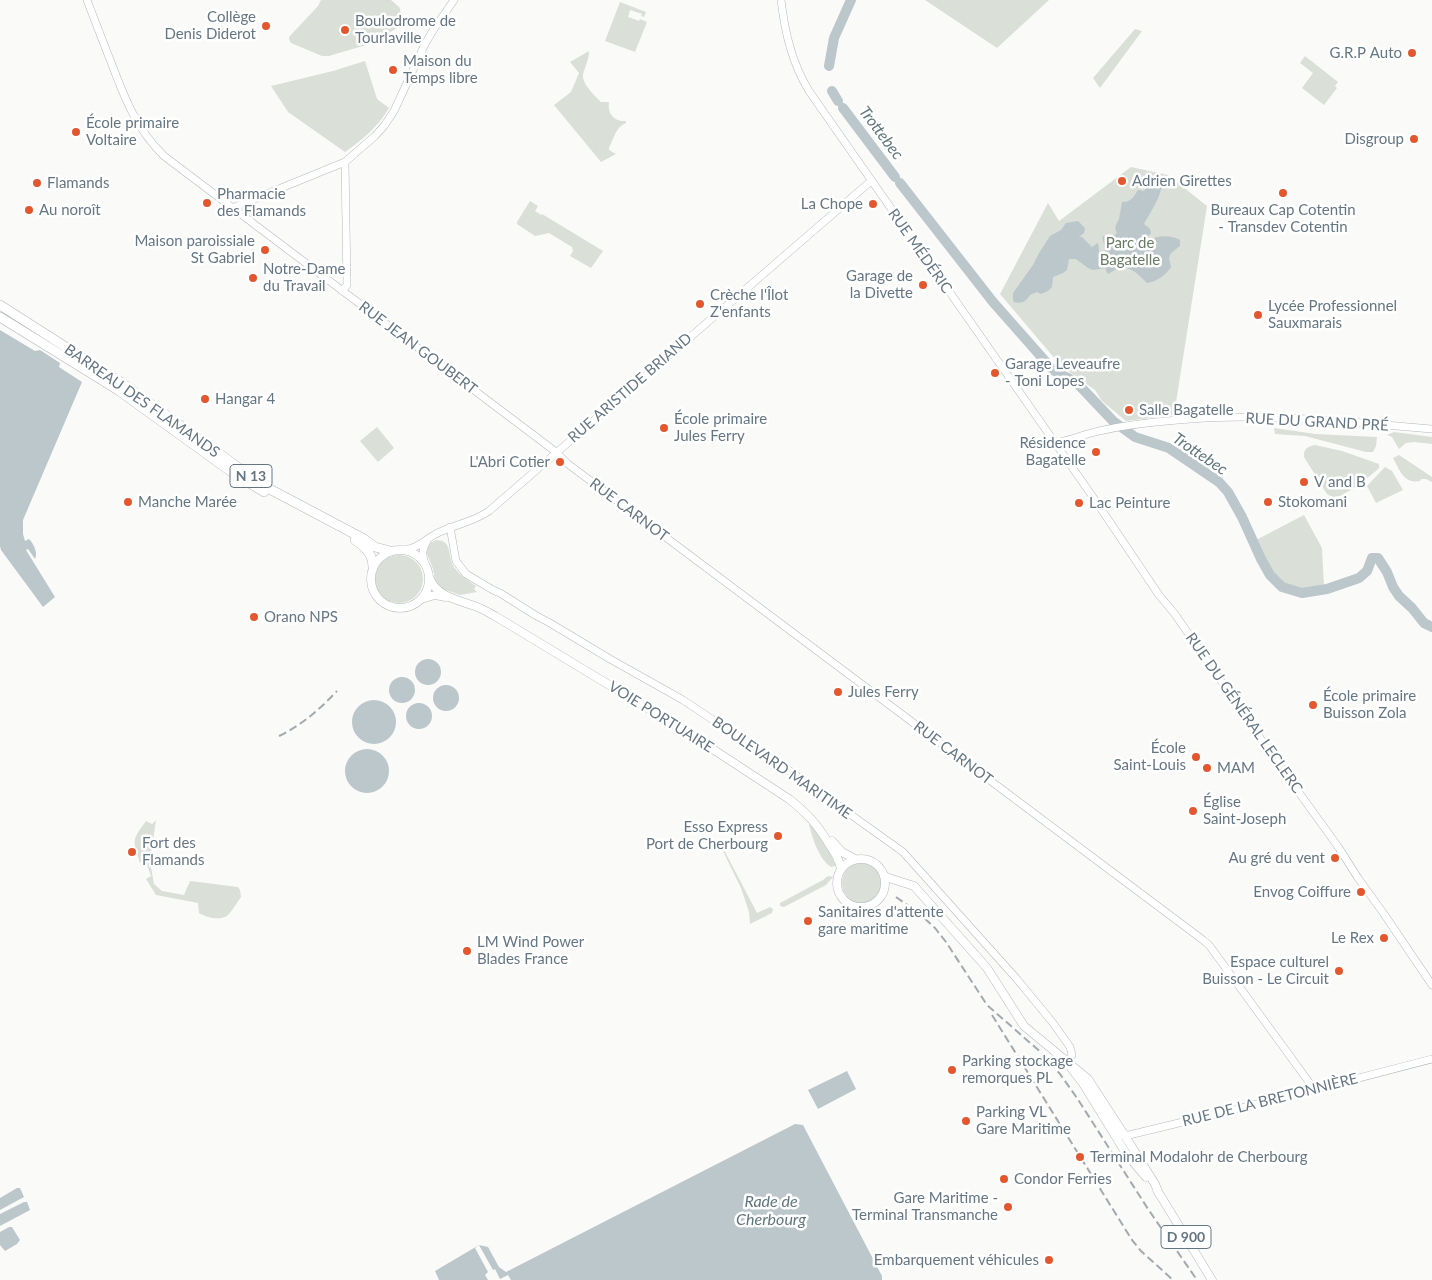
<!DOCTYPE html>
<html>
<head>
<meta charset="utf-8">
<style>
  body { margin:0 }
  canvas { display:block; background:#fafaf8 }
</style>
</head>
<body>
<canvas width="1432" height="1280"></canvas>
<script>
const g = document.querySelector('canvas').getContext('2d');
g.lineJoin = 'round';
function fill(path, color) { g.fillStyle = color; g.fill(path, 'evenodd'); }
function strokePath(path, color, width, dash) { g.strokeStyle = color; g.lineWidth = width; g.lineCap = dash ? 'butt' : 'round'; g.setLineDash(dash || []); g.stroke(path); }
function write(font, color, halo, rows, align = 'center') {
  g.font = font + ' Lato,sans-serif'; g.lineWidth = 5; g.setLineDash([]); g.textBaseline = 'middle'; g.strokeStyle = halo; g.fillStyle = color; for (const [text, x, y, turn = 0] of rows) {
    g.save(); g.translate(x, y); g.rotate((+turn || 0) * Math.PI / 180); g.textAlign = isNaN(turn) ? turn : align; if (halo) g.strokeText(text, 0, 0); g.fillText(text, 0, 0); g.restore();
  }
}
fill(new Path2D(`
  M321,0h70l9,8 1,12 4,4 -39,21 -37,11h-7l-31,-13 -2,-4v-2l29,-31z
  M925,0h124l-52,48z
  M620,2l26,10 -2,5 -3,-1 1,-2 -12,-4 -2,7 11,4 1,-2 7,3 -12,30 -30,-11z
  M1135,29l7,2 -42,57 -7,-10z
  M589,51c0,9 -4,15 -6,24 -1,9 12,21 18,27h8c-2,12 6,20 17,19v2c-11,5 -12,15 -17,25v2l7,4 -15,8 -47,-57 17,-13 8,-19 -9,-11z
  M1305,56l33,26 -3,4 2,2 -13,17 -22,-17 11,-15 -13,-10z
  M365,61l12,38 12,9c-11,19 -27,32 -44,44l-57,-40 -17,-26 62,-15z
  M1131,167l37,8 39,31 -33,209 -48,6 -24,-20 -7,-11 -33,-23 -62,-73 48,-91 11,18z
  M530,201l8,5 -3,5 6,4 1,-1 61,37 -12,17 -21,-12 3,-5 -1,-4 -23,-14 -14,3 -18,-12v-2z
  M377,427l17,21 -16,14 -18,-21z
  M1274,428l41,6 62,3 -1,9 -3,6h-7l-61,-16 -30,-2z
  M1394,432l38,5v7l-18,-2 -8,1 -7,6 -7,-12 -5,-2z
  M1315,445l27,6 37,13v4c-7,7 -35,29 -44,29 -3,0 -5,-1 -8,-3l-23,-37c-1,-8 4,-11 11,-12z
  M1399,455l33,22v5l-6,-3h-5l-1,2c-16,3 -20,-10 -27,-23z
  M1385,467l7,4 11,19 -27,13 -9,-17z
  M1304,515l18,33 2,38c-8,1 -16,4 -24,3 -25,-3 -35,-29 -44,-49z
  M436,540c17,0 11,16 18,27 5,8 14,13 22,19l-2,3 3,3 -17,3 -14,-5h-3l-4,-4 -4,-6 -2,-11 -6,-15v-7l3,-4z
  M375 579a24 24 0 1 1 48 0a24 24 0 1 1-48 0Z
  M156,820l-6,42 4,22 8,7 22,4 6,-14 48,6 2,3 1,7c-4,5 -8,13 -13,18 -7,6 -21,3 -29,-2l-1,-10 -42,-8 -10,-16 5,-3 -5,-14 -6,1c-7,-24 -9,-21 6,-42l6,3z
  M809,824l3,2c8,12 18,24 23,38v2l-4,1c-12,-8 -19,-29 -22,-43z
  M721,847l2,1 34,65 13,-6 3,2 -1,4 -22,11 -1,-12 -8,-24z
  M842 883a20 20 0 1 1 40 0a20 20 0 1 1-40 0Z
  M828,876l5,1 -7,8 -42,22 -4,-1v-3l43,-23z`), '#dadfd7');
fill(new Path2D(`
  M1162,181c1,13 -12,32 -18,43 3,3 7,4 7,9l-4,5v2c12,-4 22,-6 33,0v6l-9,7 -2,5 2,9c-5,8 -15,15 -24,16 -8,-8 -15,-16 -27,-16l-12,7 -3,-6 -12,2 -5,-2 -12,-9h-7l-2,11 -4,3 -10,4 -1,10 -4,4 -7,3 -4,-2 -7,3c-4,7 -9,9 -16,7l-1,-2v-7l20,-28 6,-12 11,-17 11,-6 5,-7 12,-2 7,7 -1,5 -5,4h3l10,10 6,-4 2,14 5,3v-12l-3,-12 3,1 12,-3 -2,-7 4,-8 3,-17c9,0 11,-4 16,-12l6,1 5,-7 8,2z
  M0,330l35,21 5,-1 20,13 -1,4 23,15 -59,138v14l2,7 4,-2c5,5 9,14 6,20l-7,-10 -2,1 29,47 -12,10 -42,-57 -1,-4z
  M415 672a13 13 0 1 1 26 0a13 13 0 1 1-26 0Z
  M389 690a13 13 0 1 1 26 0a13 13 0 1 1-26 0Z
  M433 698a13 13 0 1 1 26 0a13 13 0 1 1-26 0Z
  M352 722a22 22 0 1 1 44 0a22 22 0 1 1-44 0Z
  M406 716a13 13 0 1 1 26 0a13 13 0 1 1-26 0Z
  M345 771a22 22 0 1 1 44 0a22 22 0 1 1-44 0Z
  M847,1071l9,18 -38,20 -10,-19z
  M795,1124l8,1 79,151v4h-443l-4,-9 44,-26 9,2 11,20 7,5z
  M17,1188h3l4,9 -24,13v-12z
  M24,1202h3l3,8 -30,16v-12z
  M9,1227h3l8,13 -3,4 -12,7 -5,-6v-13z`), '#bbc7cb');
fill(new Path2D(`
  M479,1245l14,25 2,-1 5,10 8,-4 3,5h-23l-3,-5 3,-3 -13,-24z`), '#fafaf8');
strokePath(new Path2D(`
  M829,66l5,-28 17,-38
  M832,91l6,10
  M843,108l52,69
  M900,183l93,119 60,68 24,13 36,38 22,16 34,11 50,34 9,10 14,25 19,42 9,16 12,12 20,6 25,-4 32,-11 8,-7 5,-13h6l9,14 6,15 6,9 13,12 12,15 8,4`), '#bbc7cb', 10);
const secondary = new Path2D(`
  M87,0c8,21 16,42 24,62 13,35 26,68 53,94l392,296 12,12 635,476 6,5 105,144
  M781,0c4,33 11,63 28,91l286,409 64,95 15,18 80,115 10,16 75,104 19,30 26,36 48,71
  M232,208l113,-46 30,-26 9,-10 10,-15 31,-67 7,-12 22,-32
  M342,291l5,-6 -2,-123
  M1055,443c15,-2 29,-9 44,-12 26,-6 52,-9 79,-11 84,-8 170,2 254,9
  M450,527l6,34 10,13 27,16 7,3 35,22 15,8 60,36 73,41 104,69 116,83 113,126 37,45 17,24 2,8 -4,8
  M404,550c19,-3 22,-13 38,-19 16,-7 33,-10 47,-20l382,-330
  M425,564c-3,-9 -3,-14 2,-23
  M1119,1135h10l145,-35 158,-41`);
const primary = new Path2D(`
  M371 579a29 29 0 1 1 58 0a29 29 0 1 1-58 0Z
  M429,577c7,20 30,23 48,30 6,2 12,6 18,9l187,113 107,70c18,14 28,25 40,45 6,8 10,15 12,25
  M421,599l14,-4 11,2
  M832,841l10,11 13,7
  M837 883a24 24 0 1 1 48 0a24 24 0 1 1-48 0Z
  M884,876l5,2 25,8 73,82 37,58 64,53 37,57 30,48 4,10
  M1071,1068l11,14 45,73 19,22
  M1157,1190l55,90`);
const highway = new Path2D(`
  M0,305l122,78 142,103 100,53 11,8 15,4
  M0,317l118,73 115,83 31,19
  M355,540c10,7 18,14 18,27`);
strokePath(secondary, '#b3babf', 8);
strokePath(primary, '#b5babe', 9);
strokePath(highway, '#b4b9bd', 10);
strokePath(secondary, '#fff', 7);
strokePath(primary, '#fff', 8);
strokePath(highway, '#fff', 9);
strokePath(new Path2D(`
  M279,736c23,-11 41,-27 58,-45
  M896,897l24,17 15,14 11,14 41,63 57,50 16,19 17,24 71,111 49,71
  M992,1015l140,225 9,11 32,29`), '#a2aab0', 2, [8, 4]);
for (const [x, y, r, color] of [
  [266,26,5,"#e4572e"],
  [345,30,5,"#e4572e"],
  [1412,53,5,"#e4572e"],
  [393,70,5,"#e4572e"],
  [76,132,5,"#e4572e"],
  [1414,139,5,"#e4572e"],
  [1122,181,5,"#e4572e"],
  [37,183,5,"#e4572e"],
  [1283,193,5,"#e4572e"],
  [207,203,5,"#e4572e"],
  [873,204,5,"#e4572e"],
  [29,210,5,"#e4572e"],
  [265,250,5,"#e4572e"],
  [253,278,5,"#e4572e"],
  [923,285,5,"#e4572e"],
  [700,304,5,"#e4572e"],
  [1258,315,5,"#e4572e"],
  [995,373,5,"#e4572e"],
  [205,399,5,"#e4572e"],
  [1129,410,5,"#e4572e"],
  [664,428,5,"#e4572e"],
  [1096,452,5,"#e4572e"],
  [560,462,5,"#e4572e"],
  [1304,482,5,"#e4572e"],
  [128,502,5,"#e4572e"],
  [1268,502,5,"#e4572e"],
  [1079,503,5,"#e4572e"],
  [254,617,5,"#e4572e"],
  [838,692,5,"#e4572e"],
  [1313,705,5,"#e4572e"],
  [1196,757,5,"#e4572e"],
  [1207,768,5,"#e4572e"],
  [1193,811,5,"#e4572e"],
  [778,836,5,"#e4572e"],
  [132,852,5,"#e4572e"],
  [1335,858,5,"#e4572e"],
  [1361,892,5,"#e4572e"],
  [808,921,5,"#e4572e"],
  [1384,938,5,"#e4572e"],
  [467,951,5,"#e4572e"],
  [1339,971,5,"#e4572e"],
  [952,1070,5,"#e4572e"],
  [966,1121,5,"#e4572e"],
  [1080,1157,5,"#e4572e"],
  [1004,1179,5,"#e4572e"],
  [1008,1207,5,"#e4572e"],
  [1049,1260,5,"#e4572e"]
]) { const dot = new Path2D(); dot.arc(x, y, r, 0, 2 * Math.PI); g.fillStyle = color; g.fill(dot); strokePath(dot, '#fff', 2); }
for (const [x, y, w] of [
  [251,476,42],
  [1186,1237,50]
]) { const box = new Path2D(); box.roundRect(x - w / 2, y - 11.5, w, 23, 4); g.fillStyle = '#fff'; g.fill(box); strokePath(box, '#657683', 1); }
write('bold 14px', '#657683', null, [
  ["N 13",251,476],
  ["D 900",1186,1237]
]);
write('15px', '#657683', '#fff', [
  ["Collège",256,17,"right"],
  ["Denis Diderot",256,34,"right"],
  ["Boulodrome de",355,21],
  ["Tourlaville",355,38],
  ["G.R.P Auto",1402,53,"right"],
  ["Maison du",403,61],
  ["Temps libre",403,78],
  ["École primaire",86,123],
  ["Voltaire",86,140],
  ["Disgroup",1404,139,"right"],
  ["Adrien Girettes",1132,181],
  ["Flamands",47,183],
  ["Pharmacie",217,194],
  ["des Flamands",217,211],
  ["La Chope",863,204,"right"],
  ["Au noroît",39,210],
  ["Bureaux Cap Cotentin",1283,210,"center"],
  ["- Transdev Cotentin",1283,227,"center"],
  ["Maison paroissiale",255,241,"right"],
  ["St Gabriel",255,258,"right"],
  ["Notre-Dame",263,269],
  ["du Travail",263,286],
  ["Garage de",913,276,"right"],
  ["la Divette",913,293,"right"],
  ["Crèche l'Îlot",710,295],
  ["Z'enfants",710,312],
  ["Lycée Professionnel",1268,306],
  ["Sauxmarais",1268,323],
  ["Garage Leveaufre",1005,364],
  ["- Toni Lopes",1005,381],
  ["Hangar 4",215,399],
  ["Salle Bagatelle",1139,410],
  ["École primaire",674,419],
  ["Jules Ferry",674,436],
  ["Résidence",1086,443,"right"],
  ["Bagatelle",1086,460,"right"],
  ["L'Abri Cotier",550,462,"right"],
  ["V and B",1314,482],
  ["Manche Marée",138,502],
  ["Stokomani",1278,502],
  ["Lac Peinture",1089,503],
  ["Orano NPS",264,617],
  ["Jules Ferry",848,692],
  ["École primaire",1323,696],
  ["Buisson Zola",1323,713],
  ["École",1186,748,"right"],
  ["Saint-Louis",1186,765,"right"],
  ["MAM",1217,768],
  ["Église",1203,802],
  ["Saint-Joseph",1203,819],
  ["Esso Express",768,827,"right"],
  ["Port de Cherbourg",768,844,"right"],
  ["Fort des",142,843],
  ["Flamands",142,860],
  ["Au gré du vent",1325,858,"right"],
  ["Envog Coiffure",1351,892,"right"],
  ["Sanitaires d'attente",818,912],
  ["gare maritime",818,929],
  ["Le Rex",1374,938,"right"],
  ["LM Wind Power",477,942],
  ["Blades France",477,959],
  ["Espace culturel",1329,962,"right"],
  ["Buisson - Le Circuit",1329,979,"right"],
  ["Parking stockage",962,1061],
  ["remorques PL",962,1078],
  ["Parking VL",976,1112],
  ["Gare Maritime",976,1129],
  ["Terminal Modalohr de Cherbourg",1090,1157],
  ["Condor Ferries",1014,1179],
  ["Gare Maritime -",998,1198,"right"],
  ["Terminal Transmanche",998,1215,"right"],
  ["Embarquement véhicules",1039,1260,"right"]
], 'left');
write('15px', '#687a64', '#fff', [
  ["Parc de",1130,243],
  ["Bagatelle",1130,260]
]);
write('15px', '#657683', '#fff', [
  ["RUE MÉDÉRIC",920,251,55],
  ["RUE JEAN GOUBERT",418,348,37],
  ["RUE ARISTIDE BRIAND",630,388,-41],
  ["BARREAU DES FLAMANDS",142,401,35],
  ["RUE DU GRAND PRÉ",1317,422,3],
  ["RUE CARNOT",629,510,37],
  ["RUE DU GÉNÉRAL LECLERC",1244,713,55],
  ["VOIE PORTUAIRE",661,717,32],
  ["RUE CARNOT",953,753,37],
  ["BOULEVARD MARITIME",782,768,35],
  ["RUE DE LA BRETONNIÈRE",1270,1100,-14]
]);
write('italic 16px', '#60757c', '#fff', [
  ["Trottebec",881,133,53],
  ["Trottebec",1200,454,34],
  ["Rade de",771,1202],
  ["Cherbourg",771,1220]
]);
</script>
</body>
</html>
